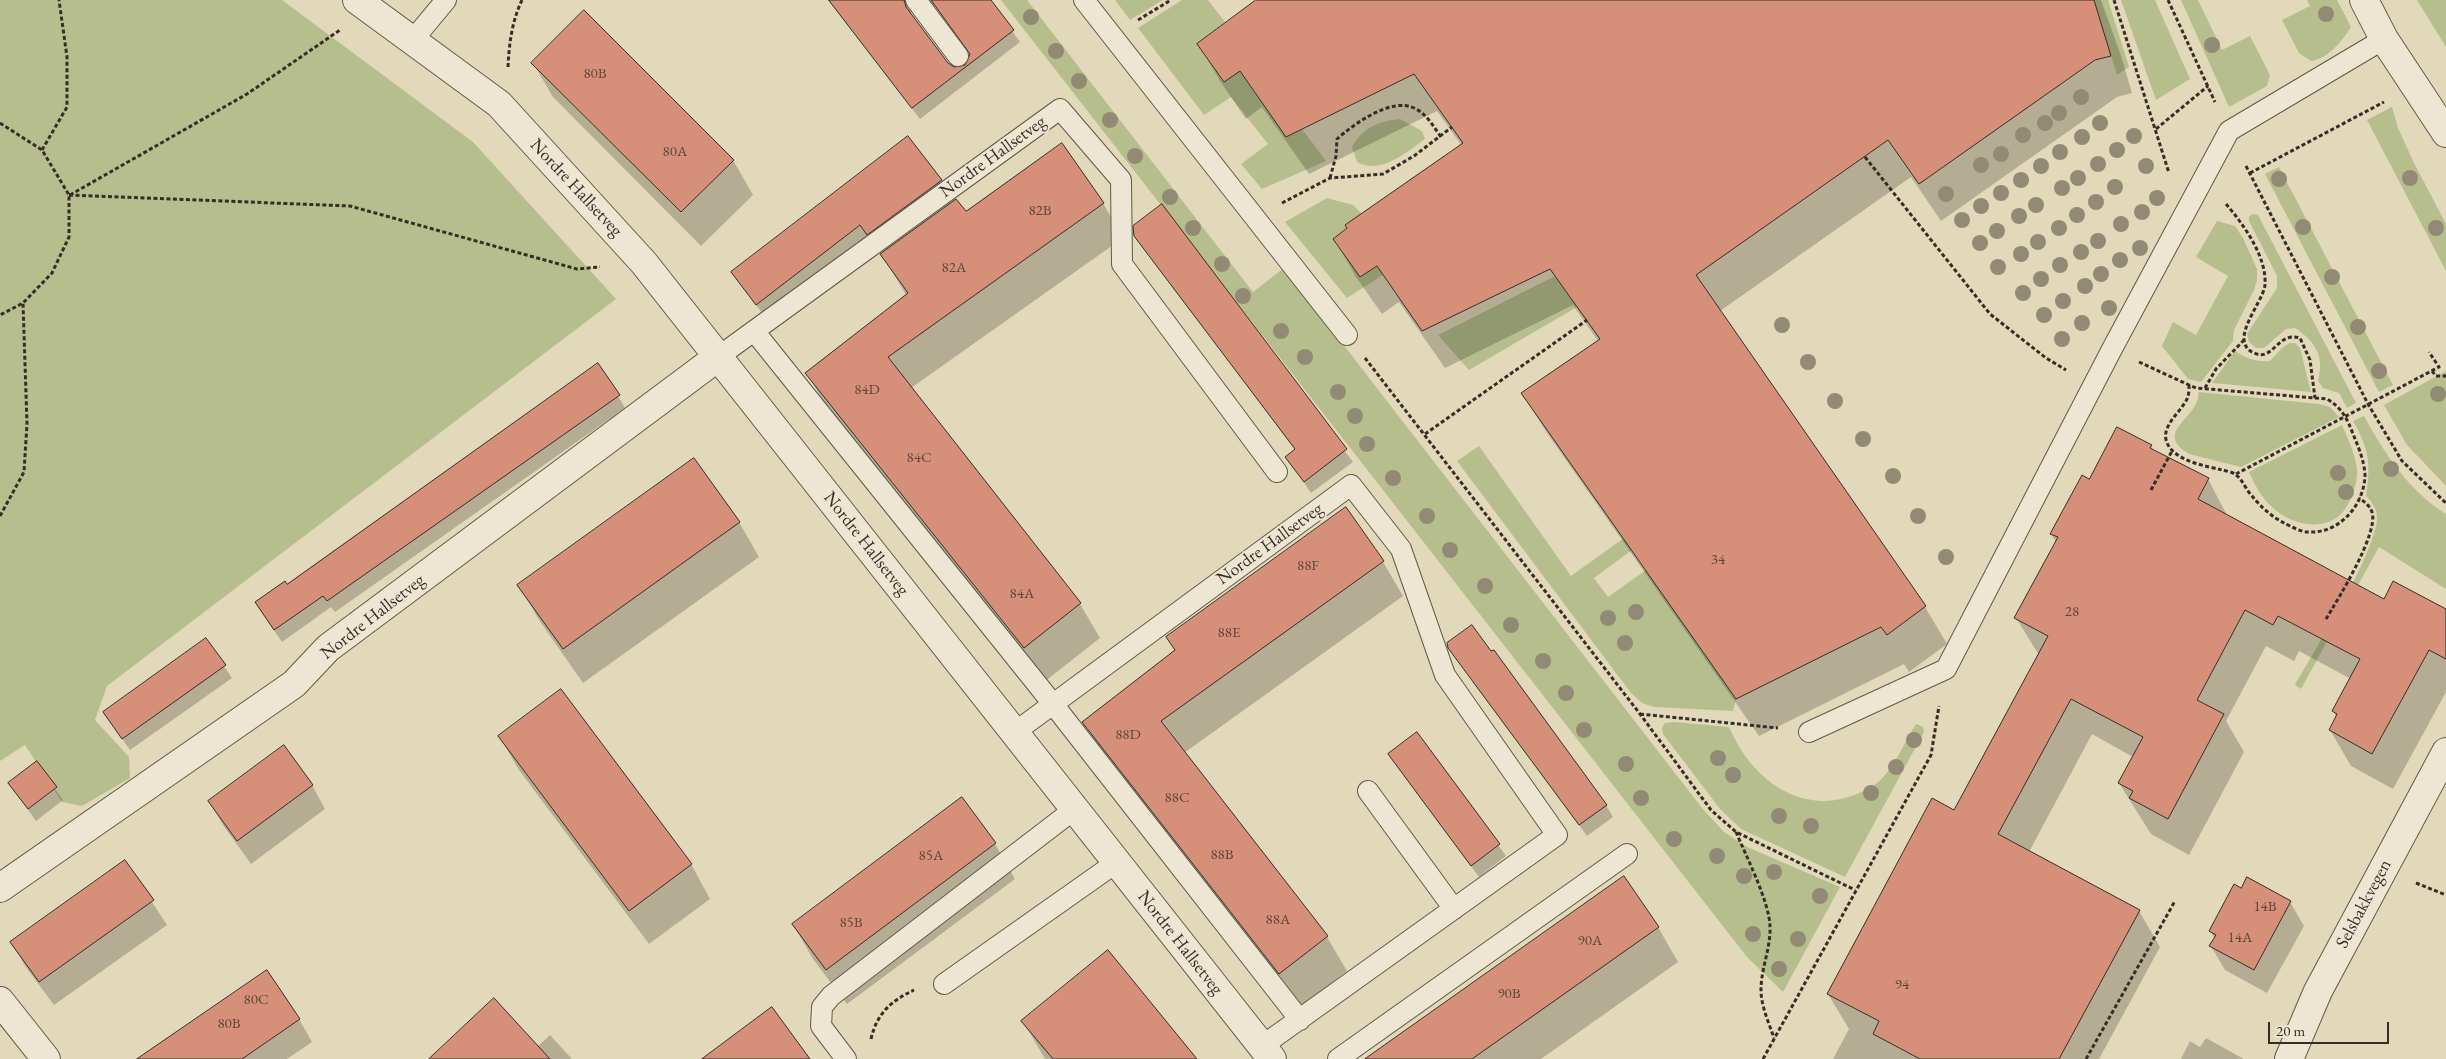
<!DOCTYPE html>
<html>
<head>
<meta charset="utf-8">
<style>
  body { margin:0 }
  #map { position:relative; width:2446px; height:1059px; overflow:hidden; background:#e2d9ba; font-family:"EB Garamond",serif }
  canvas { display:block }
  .scale { position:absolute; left:2268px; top:1022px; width:121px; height:22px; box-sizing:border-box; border:2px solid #372d25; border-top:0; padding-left:6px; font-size:15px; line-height:18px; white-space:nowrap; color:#372d25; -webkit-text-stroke:4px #ece6d2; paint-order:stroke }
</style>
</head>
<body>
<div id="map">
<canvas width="2446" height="1059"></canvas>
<div class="scale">20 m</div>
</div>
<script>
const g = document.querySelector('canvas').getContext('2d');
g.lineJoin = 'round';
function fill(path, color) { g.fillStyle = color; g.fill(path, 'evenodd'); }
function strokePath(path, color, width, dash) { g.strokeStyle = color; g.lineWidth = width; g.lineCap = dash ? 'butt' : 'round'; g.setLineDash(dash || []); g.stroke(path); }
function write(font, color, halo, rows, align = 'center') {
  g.font = font + ' "EB Garamond",serif'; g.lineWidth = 4; g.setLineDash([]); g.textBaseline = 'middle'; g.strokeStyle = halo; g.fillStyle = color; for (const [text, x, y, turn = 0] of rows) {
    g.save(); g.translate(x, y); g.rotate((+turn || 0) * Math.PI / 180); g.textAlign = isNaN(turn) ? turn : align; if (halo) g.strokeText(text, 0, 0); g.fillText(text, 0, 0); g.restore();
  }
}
fill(new Path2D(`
  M0,0h282l191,142 143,157 -509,387 -12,34 34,37 1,21 -48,28 -20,-4 -37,-57 -25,16z
  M1001,0h26l226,292 31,-24 418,540 22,24 23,15 93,40 -57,105 -36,-35z
  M1115,0h48l-33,20z
  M1182,0h26l17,22 -28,22 26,38 17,-11 46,66 16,-8 24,32 -64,28 -21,-25 27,-20 -37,-47 -27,18 -66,-87z
  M2094,0h14l21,67 -12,8z
  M2121,0h34l35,79 -34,21z
  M2181,0h17l24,50 28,-14 20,39 -3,11 -38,21z
  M2307,0h30l14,27c-9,14 -23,32 -40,34l-12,-8 -17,-33 28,-14z
  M2417,0h29v47z
  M2392,107l6,21 16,35 32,61v47l-79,-151z
  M1400,119l22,12 3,8c-19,14 -45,36 -68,23l-5,-15c11,-20 27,-26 48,-28z
  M2279,167l114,218 -14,7 -114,-218z
  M1327,198l26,7 9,9 -16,10 1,4 -14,11 27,38 17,-11 6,9 -36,23 -62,-76z
  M2254,214l4,1 98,188 -9,5 -8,-15 -16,-5 -5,-7c7,-26 -3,-39 -23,-53l-9,1 -22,19h-8l-7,-6 -2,-8 30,-46v-12l-28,-55v-5z
  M2217,221l18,5 8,12 14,31v11l-3,10 -20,40 -1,11 -32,41 -13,-3 -26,-33 11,-24 23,13 32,-59 -32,-19z
  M1555,276l22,31 -108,63 -31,-35z
  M2290,343h5l5,5 11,44 -99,-9 23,-32c12,8 21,11 35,10l13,-14z
  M2446,371v115l-39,-41 -23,-40z
  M2198,392l121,12 11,3 9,10 -98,50 -52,-13c-38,-23 13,-37 9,-62z
  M2364,416c21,38 44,74 82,98v75l-67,-42 -78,142 -6,-4c19,-34 83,-135 82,-169 0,-6 -6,-16 -11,-20 5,-32 3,-47 -13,-75z
  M2342,425c6,14 13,28 15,44 1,11 -3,22 -8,33 -14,32 -55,26 -77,5 -11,-10 -17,-22 -23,-35z
  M1479,446l92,130 53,-38 8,12 -38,28 14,19 38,-27 90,129 -3,12 -79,-4 -12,-4 -11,-10 -174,-232z
  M1674,722l55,5c19,45 61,83 112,72 12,-3 26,-8 35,-15 19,-16 27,-40 40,-60l7,3 1,5 -79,145 -104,-48 -21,-20 -57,-75 -1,-6 3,-5z`), '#b7be8d');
fill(new Path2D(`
  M828,0h94l-7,3 -5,11 38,50 12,5 6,-3 5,-12 -37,-49 -11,-5h67l30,42 -100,77z
  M1259,0h842l20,56 11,37 -15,4 -176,124 -30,-44 -191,134 205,296 22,37 -38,28 -5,-8 -145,72 -214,-306 -22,-37 75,-52 -25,-36 -128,63 -46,-66 -17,12 -26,-37 -21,-38 127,-93 -25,-35 -128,63 -47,-67 -16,12 -26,-38 -21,-37z
  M533,63l200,97 20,35 -52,51 -148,-149z
  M941,181l7,12 -184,123 -32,-44z
  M1103,203l20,35 -212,150 169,216 20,34 -56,44 -217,-274 -20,-35 99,-78 -24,-41 83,-41z
  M1162,206l191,256 -42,31 -24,-36 8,-7 -160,-215z
  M618,396l7,12 -290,204 -4,-5 -49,35 -19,-28 -7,-12z
  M2151,446l3,6 54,27 20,38 156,84 62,10v81l-53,97 -42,-23 -21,-36 7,-12 -4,-7 18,-32 -52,-28 -5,10 -28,-15 -40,75 18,31 -55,103 -38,-21 -32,-51 14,-26 -41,-23 -63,118 110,59 21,36 -61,112h-266l16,-30 -21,-35 127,-182 84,-157 -23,-37 40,-76 -5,-8 38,-53z
  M739,522l20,35 -176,126 -44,-63 -20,-35z
  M1383,562l20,34 -219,157 143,184 20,34 -47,37 -196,-251 -20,-35 91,-71 -8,-14z
  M206,640l26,38 -102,72 -26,-37z
  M1449,647l157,158 7,12 -26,19z
  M1417,734l89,122 -27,21 -82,-111z
  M499,736l192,128 19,35 -61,45 -130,-174z
  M36,763l27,37 -27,21 -26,-37z
  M312,785l13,24 -74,55 -28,-39 -14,-24z
  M961,799l34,45 20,35 -168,125 -34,-45 -20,-35z
  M125,861l42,64 -113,80 -29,-39 -13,-24z
  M1623,878l35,49 20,35 -137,97h-173z
  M2241,890l49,12 14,24 -37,67 -42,-23 -14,-24 4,-7 -5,-8z
  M299,1019l13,23 -25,17h-128z
  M1023,1021l171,38h-149z
  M550,1035l22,24h-132l97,-12z
  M2206,1038l36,20 1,1h-62l9,-18 10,6z`), '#0003');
const building = new Path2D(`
  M829,0h75l2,7 42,56 6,4 11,-2 5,-11 -39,-54h60l23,30 -102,78z
  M1256,0h838l17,56 -16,4 -176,124 -31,-44 -192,135 230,331 -39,29 -6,-8 -145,72 -215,-306 79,-54 -50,-70 -128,62 -45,-65 -17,11 -27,-38 14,-11 -2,-3 118,-82 -49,-69 -128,63 -46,-66 -16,11 -27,-38z
  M584,10l150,150 -53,52 -150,-149z
  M908,136l34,44 -75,55 -7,-10 -104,80 -25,-33z
  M1062,143l42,60 -216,154 193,246 -57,45 -219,-275 103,-80 -28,-39 76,-55 10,12z
  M1162,204l185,245 -43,33 -19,-25 10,-8 -161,-213 -1,-10z
  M598,363l22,32 -293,206 -4,-5 -49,34 -19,-28 30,-21 2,3z
  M2117,427l35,18 -2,3 59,30 -11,21 186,100 9,-18 53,28v50l-17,-9 -57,104 -43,-24 8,-16 -5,-3 28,-52 -82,-43 -5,9 -28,-15 -48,90 27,14 -56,105 -39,-21 4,-7 -15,-8 25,-46 -72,-38 -73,135 142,76 -81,149h-139l-47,-25 6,-13 -52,-27 105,-196 22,12 94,-174 -34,-18 44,-81 -8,-3 32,-59 7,4z
  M694,458l46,64 -177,127 -46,-64z
  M1346,507l38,54 -223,160 167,215 -49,38 -197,-252 93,-72 -9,-13z
  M1472,625l19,26 3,-1 113,155 -28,20 -131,-177 -1,-5z
  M206,638l20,27 -104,74 -19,-27z
  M561,689l131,175 -63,47 -131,-175z
  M1417,732l83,112 -29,22 -83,-112z
  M284,745l29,40 -76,56 -29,-40z
  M37,761l20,26 -29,22 -20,-26z
  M962,797l34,46 -170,127 -34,-46z
  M125,860l29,40 -115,82 -29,-40z
  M1624,876l35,51 -187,132h-107z
  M2247,877l44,24 -37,69 -45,-24 7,-11 -7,-4 25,-47 7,4z
  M1108,950l89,109h-144l-32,-38z
  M267,970l33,49 -58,40h-105z
  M494,998l56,61h-121z
  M772,1007l38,52h-108z`);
fill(building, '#d68f79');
strokePath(building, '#372d25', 1);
const service = new Path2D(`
  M916,0l42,56
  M1084,0l263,335
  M412,41l34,-41
  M754,331l299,373 247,316
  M718,357l342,-248 61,71 1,84 155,208
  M1015,732l336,-247 50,64 44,126 112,160 -295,211
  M1809,732l137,-63 166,-320 117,-218 155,-92
  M1368,791l86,118
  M944,984l173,-122
  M846,1059l-25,-33 1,-19 9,-11 245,-188
  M1338,1059l289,-205`);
const minor = new Path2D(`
  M357,0l142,104 145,159 628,796
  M0,888l294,-204 34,-36 390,-291
  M0,1001l46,58
  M2289,1059l29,-68 128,-239`);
const tertiary = new Path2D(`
  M2364,0l20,39 62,94`);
strokePath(service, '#62584a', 22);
strokePath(minor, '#62584a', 30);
strokePath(tertiary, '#62584a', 30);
strokePath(new Path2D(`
  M2114,0l55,173
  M2168,0l47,102
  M1138,20l33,-20
  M508,67c1,-23 4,-46 14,-67
  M0,123l42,27 27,45v42l-17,36 -29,30 -23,12
  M2156,129l52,-43
  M42,150l25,-43v-50l-8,-57
  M1865,157l125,157 56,44 20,12
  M2246,166l122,238 34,57 44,42
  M2250,173l134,-71
  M1330,178l6,-22 1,-17c17,-15 54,-42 77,-31 13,6 19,18 27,29
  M69,195l281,11 227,63 23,-2
  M70,195l177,-101 93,-64
  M1282,203l48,-25 53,-4 31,-18 38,-29
  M2226,204c18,21 41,53 39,81 -2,18 -38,56 -11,68 20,9 23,-22 46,-15l10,22 5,38
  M1365,358l275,356 71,96 25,22 119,58
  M2139,362l50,23 7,3 131,11c15,9 20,19 26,35 5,12 11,26 12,40 0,30 -25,60 -57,58 -7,0 -18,-6 -24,-9 -12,-6 -24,-17 -32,-27 -6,-6 -9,-16 -16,-21 -3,-3 -10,-4 -14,-5 -16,-4 -41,-8 -52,-22 -14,-19 9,-33 17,-49 2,-4 2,-10 2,-14
  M2432,371l4,5h10
  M2205,388l11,-19 28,-29
  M1425,434l162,-114
  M2236,474l203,-107 -10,-15
  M2151,490l21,-39
  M0,516l24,-44 3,-48 -4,-121
  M2326,619c12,-20 53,-86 46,-107 -2,-6 -7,-10 -13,-14
  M1640,714l138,14
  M1736,832c10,24 33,69 34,94 1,22 -9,42 -9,64 0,16 8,33 13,48
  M2416,883l30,12
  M871,1039c6,-26 20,-38 43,-49
  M1763,1059l168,-304 8,-49
  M2086,1059l89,-158`), '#372d25', 3, [4, 2.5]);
strokePath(service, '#ece6d2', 20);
strokePath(minor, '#ece6d2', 28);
strokePath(tertiary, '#ece6d2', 28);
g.fillStyle = '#928a74';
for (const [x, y] of [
  [2326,14],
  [1031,17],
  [2212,45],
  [1056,51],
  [1079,81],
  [2081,97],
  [2059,113],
  [1110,120],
  [2045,123],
  [2100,123],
  [2023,135],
  [2134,136],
  [2082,137],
  [2117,150],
  [2060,152],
  [2001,154],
  [1135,156],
  [2098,164],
  [1981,165],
  [2041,166],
  [2146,166],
  [2078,178],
  [2410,178],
  [2279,179],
  [2021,180],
  [2115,187],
  [2062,188],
  [2001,193],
  [1946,194],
  [1170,197],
  [2157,198],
  [2096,202],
  [2036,205],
  [1981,206],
  [2142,212],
  [2077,215],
  [2019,216],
  [1962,220],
  [2121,224],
  [2303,227],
  [1193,228],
  [2059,228],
  [2436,228],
  [1997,231],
  [2098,241],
  [2038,242],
  [1980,243],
  [2140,248],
  [2081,252],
  [2021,254],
  [2120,260],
  [1222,264],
  [2060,265],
  [1998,267],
  [2101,274],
  [2332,277],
  [2041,279],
  [2085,286],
  [2023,293],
  [1243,296],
  [2063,301],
  [2109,308],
  [2044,315],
  [2082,323],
  [1782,325],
  [2358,327],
  [1281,331],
  [2062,339],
  [1305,357],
  [1808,362],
  [2379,371],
  [1338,392],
  [2438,394],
  [1835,401],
  [1355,416],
  [1863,439],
  [1367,444],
  [2391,469],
  [2338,473],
  [1893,476],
  [1393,478],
  [2346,492],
  [1427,516],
  [1918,516],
  [1450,550],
  [1946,557],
  [1485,586],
  [1636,612],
  [1608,618],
  [1511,625],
  [1625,643],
  [1543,661],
  [1566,693],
  [1584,730],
  [1914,740],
  [1718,758],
  [1626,764],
  [1896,767],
  [1733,775],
  [1871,793],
  [1641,798],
  [1779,816],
  [1811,826],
  [1674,839],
  [1717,856],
  [1774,872],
  [1744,876],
  [1820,896],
  [1753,934],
  [1798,939],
  [1779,969]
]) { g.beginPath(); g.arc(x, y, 8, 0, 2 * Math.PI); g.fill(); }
write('15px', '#5f463a', null, [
  ["80B",595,74],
  ["80A",675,152],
  ["82B",1040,211],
  ["82A",954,268],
  ["84D",867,390],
  ["84C",919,458],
  ["34",1718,560],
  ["88F",1308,566],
  ["84A",1022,594],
  ["28",2072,612],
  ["88E",1229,633],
  ["88D",1128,735],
  ["88C",1177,798],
  ["88B",1222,855],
  ["85A",931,856],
  ["14B",2265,907],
  ["88A",1278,920],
  ["85B",851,923],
  ["14A",2240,938],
  ["90A",1590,941],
  ["94",1902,985],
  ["90B",1509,994],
  ["80C",256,1000],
  ["80B",229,1024]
]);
write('18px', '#372d25', '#ece6d2', [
  ["Nordre Hallsetveg",993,157,-36],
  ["Nordre Hallsetveg",576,188,47],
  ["Nordre Hallsetveg",866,544,52],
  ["Nordre Hallsetveg",1270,544,-36],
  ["Nordre Hallsetveg",373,617,-38],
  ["Selsbakkvegen",2364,904,-62],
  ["Nordre Hallsetveg",1180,943,52]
]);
</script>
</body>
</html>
